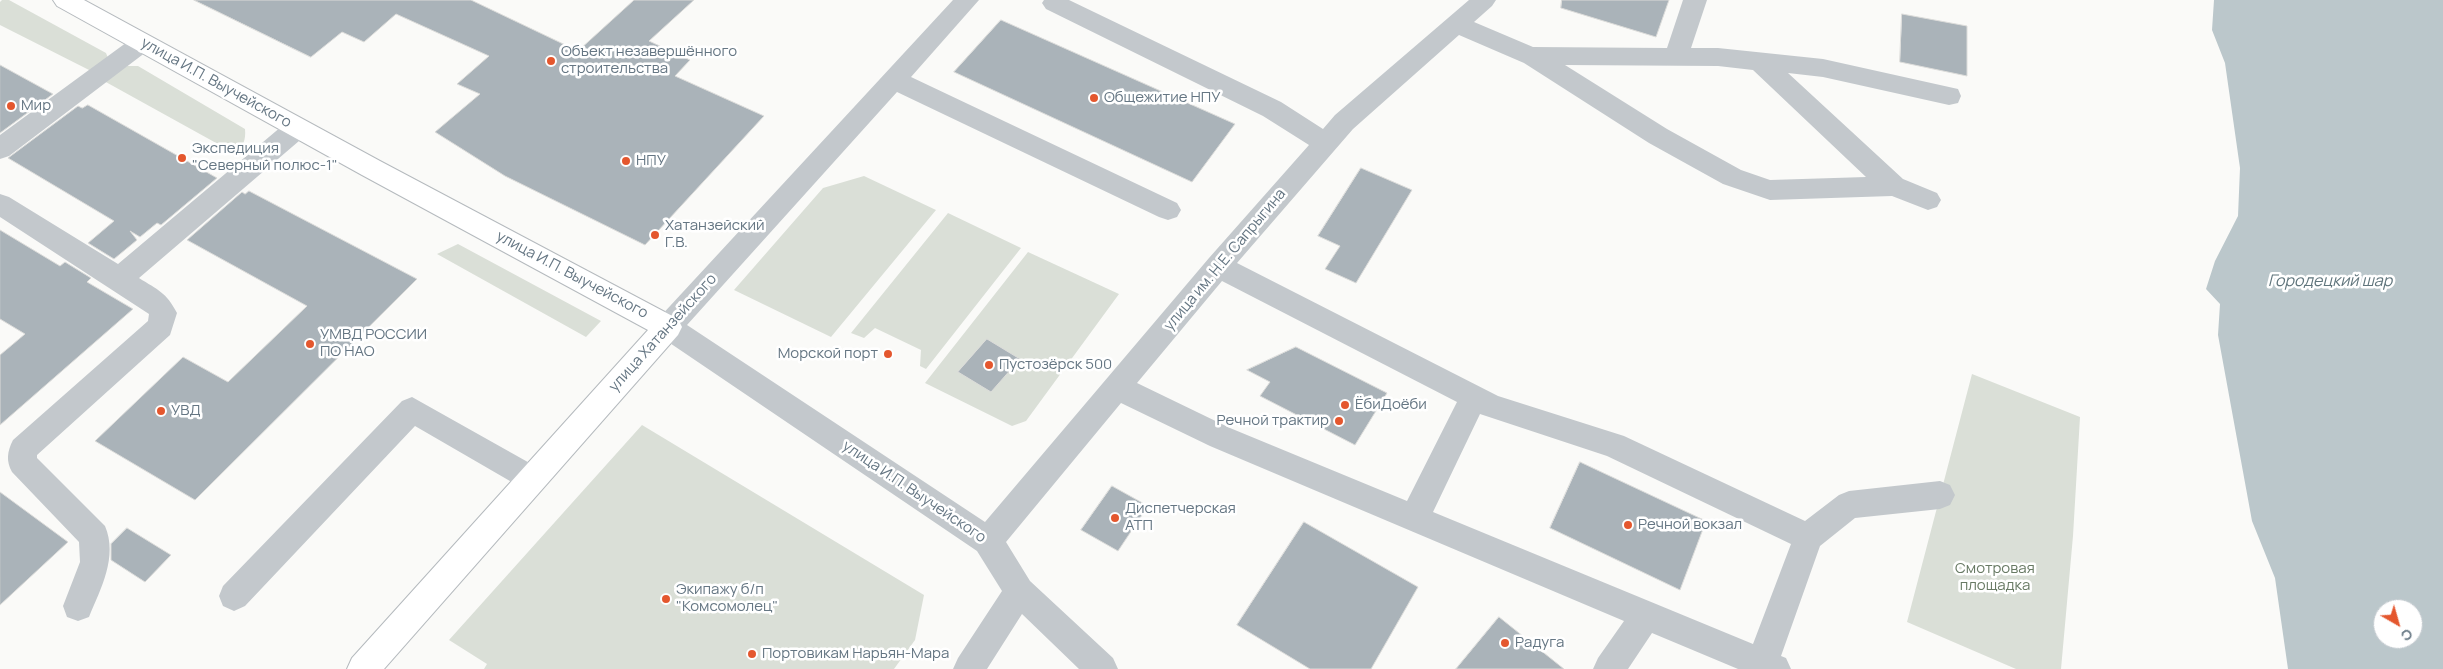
<!DOCTYPE html>
<html>
<head>
<meta charset="utf-8">
<style>
  body { margin:0 }
  #map { position:relative; width:2443px; height:669px; overflow:hidden; background:#fafaf8; font-family:Manrope,sans-serif }
  canvas { display:block }
  .north { position:absolute; left:2373px; top:599px; width:50px; height:50px; box-sizing:border-box; background:#fff; border:1px solid #c1c8cd; border-radius:50%; rotate:142deg; font-size:14px; font-weight:700; line-height:20px; text-align:center; color:#657683 }
  .north::after { content:''; display:block; margin:auto; width:18px; height:22px; background:#e4572e; clip-path:polygon(50% 0,100% 100%,50% 72%,0 100%) }
</style>
</head>
<body>
<div id="map">
<canvas width="2443" height="669"></canvas>
<div class="north">С</div>
</div>
<script>
const g = document.querySelector('canvas').getContext('2d');
g.lineJoin = 'round';
function fill(path, color) { g.fillStyle = color; g.fill(path, 'evenodd'); }
function strokePath(path, color, width, dash) { g.strokeStyle = color; g.lineWidth = width; g.lineCap = dash ? 'butt' : 'round'; g.setLineDash(dash || []); g.stroke(path); }
function write(font, color, halo, rows, align = 'center') {
  g.font = font + ' Manrope,sans-serif'; g.lineWidth = 5; g.setLineDash([]); g.textBaseline = 'middle'; g.strokeStyle = halo; g.fillStyle = color; for (const [text, x, y, turn = 0] of rows) {
    g.save(); g.translate(x, y); g.rotate((+turn || 0) * Math.PI / 180); g.textAlign = isNaN(turn) ? turn : align; if (halo) g.strokeText(text, 0, 0); g.fillText(text, 0, 0); g.restore();
  }
}
fill(new Path2D(`
  M2,0h7l97,53 2,5 -15,14 -93,-47v-23z
  M127,66h11l107,63c1,11 -2,17 -9,25l-132,-73z
  M864,176l72,34 -105,127 -97,-47 89,-102z
  M948,213l73,35 -95,121 -6,-3 1,-16 -46,-22 -11,10 -13,-5z
  M458,244l143,77 -15,16 -149,-83z
  M1028,252l91,42 -93,127 -14,5 -87,-43z
  M1972,374l108,43 -7,119 -12,133h-45l-109,-47z
  M642,425l282,170 -9,45 -21,29h-410l3,-5 -38,-24z`), '#dadfd7');
fill(new Path2D(`
  M2214,0h229v669h-155l-13,-91 -23,-57 -34,-186 2,-31 -14,-15 9,-28 23,-45 2,-48 -15,-105 -13,-33zM2383,609h30v30h-30z`), '#bbc7cb');
const building = new Path2D(`
  M194,0h277l107,51 56,-51h60l-45,41 41,19 -15,16 89,40 -119,129 -140,-69 -70,-44 45,-38 -23,-10 32,-28 -93,-42 -32,28 -22,-10 -31,25z
  M1562,0h107l-13,37 -95,-29z
  M1902,14l65,12v50l-67,-14z
  M1001,20l234,104 -43,58 -238,-110z
  M0,65l53,29 -53,39z
  M88,105l129,73 -56,47 -4,-2 -17,14 -10,-6 7,9 -23,19 -26,-16 26,-22 -106,-63 70,-52 4,2z
  M1361,168l51,22 -56,93 -31,-14 15,-23 -22,-10z
  M249,191l168,88 -222,221 -100,-59 88,-84 45,25 79,-76 -120,-66 55,-48 3,2z
  M0,230l60,36 5,-4 26,16 -4,4 46,27 -133,116v-70l25,-21 -25,-15z
  M987,339l33,20 -29,33 -33,-20z
  M1296,347l91,46 -32,52 -95,-49 10,-14 -23,-12z
  M1580,462l126,59 -26,69 -130,-62z
  M1112,486l36,20 -30,45 -37,-21z
  M0,492l68,50 -68,63z
  M1304,522l114,65 -47,82h-61l-73,-44z
  M127,528l44,27 -26,27 -34,-22v-16z
  M1499,617l65,52h-108z`);
fill(building, '#aab3b9');
strokePath(building, '#dcdcda', 1);
const major = new Path2D(`
  M53,0h31l296,161 298,158 4,8 -4,8 -294,334h-37l5,-11 296,-328 -286,-155 -305,-169z`);
strokePath(major, '#b5babe', 2);
fill(new Path2D(`
  M953,0h26l-68,77 266,126 4,7 -4,7 -9,3 -9,-3 -262,-125 -210,233 298,197 224,-264 100,-113 -46,-29 -217,-107 -4,-6 2,-3h25l212,102 42,27 12,-14 134,-115h27l-4,6 -18,16 59,25 134,1 16,-48h24l-16,48h27l105,11 135,30 3,7 -3,7 -9,2 -126,-28 -35,-4 115,106 34,14 4,7 -4,7 -9,3 -36,-14 -122,4 -47,-16 -74,-41 -125,-80 -65,-28 -106,94 -116,134 261,133 126,40 181,85 34,-26 10,-4 91,-10 10,4 5,10 -5,10 -10,4 -85,9 -35,28 -39,110 5,2 5,11h-53l-86,-36 -24,36h-35l5,-11 26,-37 -414,-175 -89,-43 -115,139 24,39 83,77 5,11h-39l-57,-55 -35,55h-34l5,-11 44,-67 -25,-40 -319,-216 -4,-8 4,-8zM1565,65l153,1 35,4 113,107 -96,3 -29,-10 -74,-41zM1222,281l235,121 -50,99 -177,-73 -93,-45zM1480,414l127,42 184,88 -38,100 -320,-132z
  M142,34l8,3 4,6 -4,6 -141,107 -9,3v-24l134,-98z
  M297,118l9,3 3,7 -3,7 -167,143c19,12 27,14 38,35l-7,22 -133,120v3l68,68c13,31 -4,62 -16,91l-11,4 -11,-4 -4,-11 17,-44 -1,-20 -67,-70c-6,-11 -5,-20 1,-32l135,-119 1,-7 -149,-97v-23l9,3 109,67 170,-143z
  M412,397l130,73 5,9 -5,9 -10,4 -10,-4 -107,-62 -170,180 -11,5 -11,-5 -4,-10 4,-10 179,-185z`), '#c3c8cc');
fill(major, '#fff');
for (const [x, y, r, color] of [
  [551,61,5,"#e4572e"],
  [1094,98,5,"#e4572e"],
  [11,106,5,"#e4572e"],
  [182,158,5,"#e4572e"],
  [626,161,5,"#e4572e"],
  [655,235,5,"#e4572e"],
  [310,344,5,"#e4572e"],
  [888,354,5,"#e4572e"],
  [989,365,5,"#e4572e"],
  [1345,405,5,"#e4572e"],
  [161,411,5,"#e4572e"],
  [1339,421,5,"#e4572e"],
  [1115,518,5,"#e4572e"],
  [1628,525,5,"#e4572e"],
  [666,599,5,"#e4572e"],
  [1505,643,5,"#e4572e"],
  [752,654,5,"#e4572e"]
]) { const dot = new Path2D(); dot.arc(x, y, r, 0, 2 * Math.PI); g.fillStyle = color; g.fill(dot); strokePath(dot, '#fff', 2); }
write('15px', '#657683', '#fff', [
  ["Объект незавершённого",561,52],
  ["строительства",561,69],
  ["Общежитие НПУ",1104,98],
  ["Мир",21,106],
  ["Экспедиция",192,149],
  ["\"Северный полюс-1\"",192,166],
  ["НПУ",636,161],
  ["Хатанзейский",665,226],
  ["Г.В.",665,243],
  ["УМВД РОССИИ",320,335],
  ["ПО НАО",320,352],
  ["Морской порт",878,354,"right"],
  ["Пустозёрск 500",999,365],
  ["ЁбиДоёби",1355,405],
  ["УВД",171,411],
  ["Речной трактир",1329,421,"right"],
  ["Диспетчерская",1125,509],
  ["АТП",1125,526],
  ["Речной вокзал",1638,525],
  ["Экипажу б/п",676,590],
  ["\"Комсомолец\"",676,607],
  ["Радуга",1515,643],
  ["Портовикам Нарьян-Мара",762,654]
], 'left');
write('15px', '#657683', '#fff', [
  ["улица И.П. Выучейского",216,83,29],
  ["улица им. Н.Е. Сапрыгина",1225,260,-50],
  ["улица И.П. Выучейского",572,275,28],
  ["улица Хатанзейского",663,333,-48],
  ["улица И.П. Выучейского",914,492,34]
]);
write('15px', '#687a64', '#fff', [
  ["Смотровая",1995,569],
  ["площадка",1995,586]
]);
write('italic 16px', '#60757c', '#fff', [
  ["Городецкий шар",2330,282]
]);
</script>
</body>
</html>
